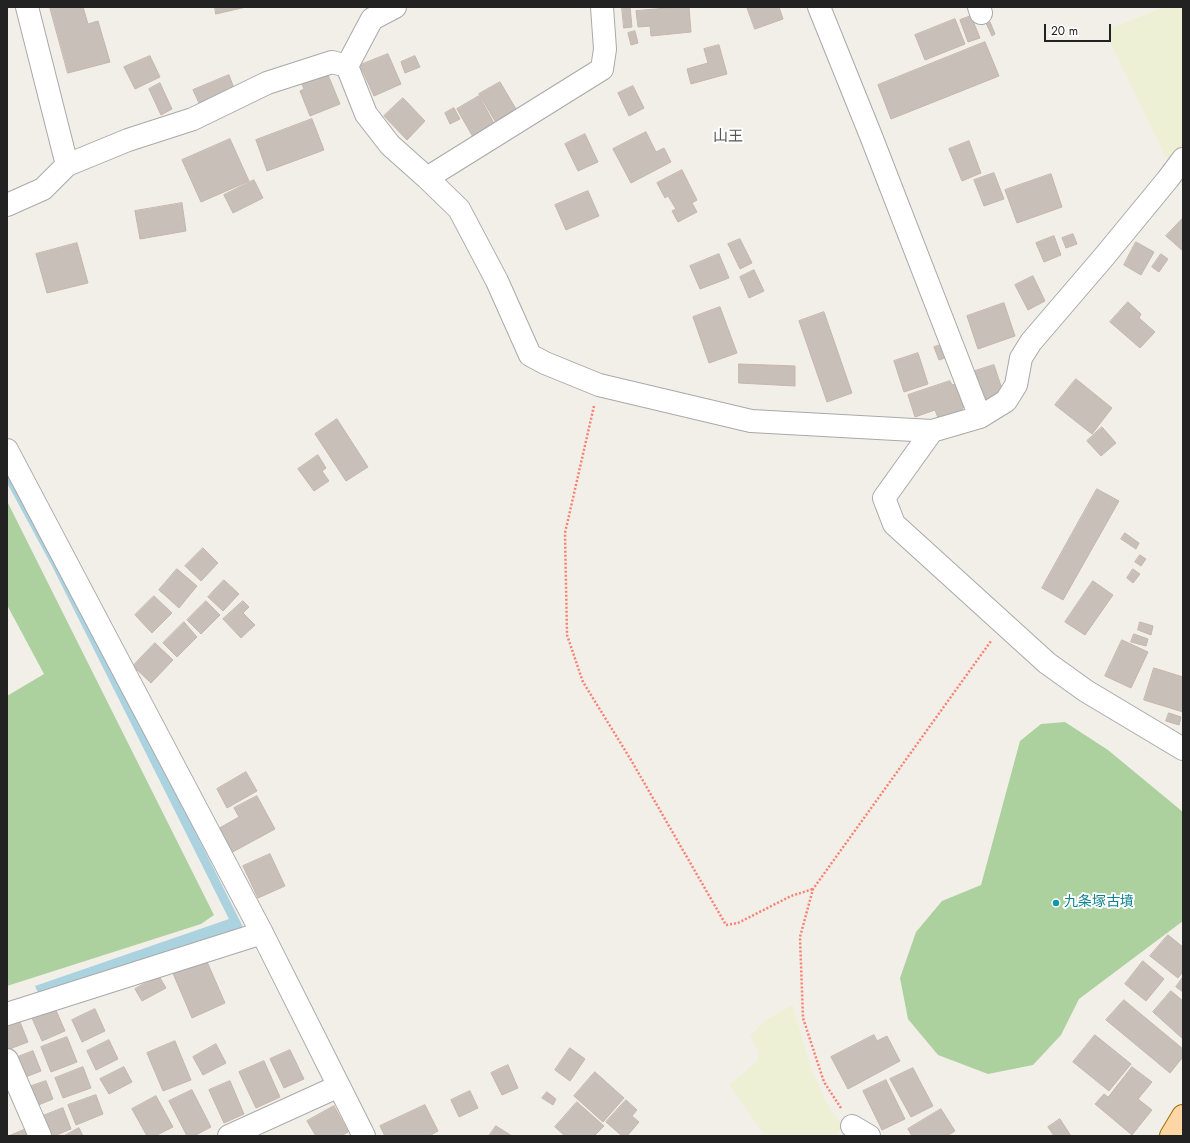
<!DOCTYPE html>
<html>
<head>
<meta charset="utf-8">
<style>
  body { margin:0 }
  #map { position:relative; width:1190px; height:1143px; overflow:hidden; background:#f2efe9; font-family:Jost,sans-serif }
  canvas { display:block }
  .frame { position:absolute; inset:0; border:8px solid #222; pointer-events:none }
  .scale { position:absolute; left:1044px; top:24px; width:67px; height:18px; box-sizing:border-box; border:2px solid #222; border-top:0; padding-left:5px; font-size:12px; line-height:14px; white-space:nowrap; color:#222; -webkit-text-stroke:3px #fff; paint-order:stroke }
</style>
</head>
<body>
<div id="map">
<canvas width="1190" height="1143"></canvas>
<div class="frame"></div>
<div class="scale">20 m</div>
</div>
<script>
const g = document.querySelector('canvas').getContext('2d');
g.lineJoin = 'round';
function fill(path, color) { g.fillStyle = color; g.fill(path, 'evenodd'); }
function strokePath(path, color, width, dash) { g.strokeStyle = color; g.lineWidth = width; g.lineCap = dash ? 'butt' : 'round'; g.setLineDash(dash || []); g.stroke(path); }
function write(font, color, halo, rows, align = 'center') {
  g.font = font + ' Jost,"Noto Sans JP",sans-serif'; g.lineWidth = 4; g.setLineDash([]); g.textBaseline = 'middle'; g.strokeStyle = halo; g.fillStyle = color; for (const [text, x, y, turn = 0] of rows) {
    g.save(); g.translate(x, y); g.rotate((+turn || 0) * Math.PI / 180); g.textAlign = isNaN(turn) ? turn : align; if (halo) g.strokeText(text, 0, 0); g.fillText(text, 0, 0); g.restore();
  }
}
fill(new Path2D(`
  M1165,7h18v140l-12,17 -6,-8 -58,-120 4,-8z
  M793,1005l17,61 16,36 17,25 -8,9h-70l-36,-51 27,-23 3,-9 -9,-17 15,-16z`), '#eef0d5');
fill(new Path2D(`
  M7,501l207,414 -13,9 -194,62v-290l37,-22 -37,-69z
  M1065,722l43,28 75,62v109l-104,78 -18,36 -28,30 -45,9 -50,-19 -30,-36 -8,-41 16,-46 26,-31 39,-16 39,-144 21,-17z`), '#add19e');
fill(new Path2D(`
  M7,461l52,99 184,367 -204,68 -4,-9 194,-67 -177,-353 -45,-83z`), '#aad3df');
const building = new Path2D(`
  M50,7h33l5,17 10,-3 12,41 -42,11z
  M215,7h31l-30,7z
  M622,7h8l2,20 -8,1z
  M680,7h9l2,25 -40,4 -1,-10 -12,1 -2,-16z
  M747,7h32l4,12 -28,10z
  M971,16l9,22 -12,4 -8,-22z
  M955,19l10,25 -40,16 -10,-25z
  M990,22l5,12 -3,2 -6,-13z
  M635,31l3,12 -7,2 -3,-12z
  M985,42l14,34 -108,43 -13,-34z
  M719,45l8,29 -36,10 -4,-15 21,-6 -4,-14z
  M388,54l13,30 -27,12 -14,-31z
  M150,56l10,21 -25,12 -11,-22z
  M415,56l5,11 -15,6 -4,-11z
  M326,70l14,34 -30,12 -10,-25 4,-2 -4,-9z
  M229,75l5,13 -35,15 -6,-13z
  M500,82l16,27 -21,12 -16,-27z
  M160,83l12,26 -11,6 -12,-26z
  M633,86l11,22 -15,8 -11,-23z
  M479,96l16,29 -22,12 -16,-28z
  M403,98l22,23 -18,19 -23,-24z
  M454,108l6,11 -10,5 -5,-11z
  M312,119l12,31 -57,21 -11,-31z
  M646,132l10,20 8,-4 7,14 -40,21 -18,-34z
  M585,134l13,28 -20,9 -13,-27z
  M230,139l19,42 -48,21 -19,-42z
  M969,141l12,32 -19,8 -13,-32z
  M682,170l15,30 -5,3 5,9 -19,10 -6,-11 4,-2 -8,-13 -3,2 -8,-15z
  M994,173l10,26 -20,7 -10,-26z
  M1051,174l11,33 -45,16 -12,-33z
  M254,180l9,18 -30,15 -9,-18z
  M588,191l11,25 -33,14 -11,-25z
  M182,203l4,28 -46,8 -5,-28z
  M1183,218v33l-17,-15z
  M1073,234l4,10 -11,4 -4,-10z
  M1054,236l7,19 -17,7 -8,-19z
  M740,239l12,24 -12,6 -12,-25z
  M1136,242l18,10 -13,23 -17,-10z
  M77,243l11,40 -41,10 -11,-39z
  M719,254l10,24 -29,11 -10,-23z
  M1161,254l7,5 -9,13 -7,-5z
  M754,270l10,21 -15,7 -9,-21z
  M1033,276l12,25 -17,9 -13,-25z
  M1128,302l13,12 -2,4 16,14 -15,16 -30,-26z
  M1004,303l11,33 -37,13 -11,-33z
  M720,307l17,46 -28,10 -16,-46z
  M824,312l28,81 -25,9 -28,-81z
  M941,345l4,13 -6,2 -5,-13z
  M918,353l10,31 -24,8 -10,-31z
  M739,364l56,2v20l-56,-3z
  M994,365l7,21 3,-1 3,9 -23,6 -9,-29z
  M1076,379l36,29 -20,26 -37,-29z
  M950,381l2,4 10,-3 8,23 -8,3 3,6 -25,9 -5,-13 -20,7 -7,-22z
  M337,419l31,48 -22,14 -31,-47z
  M1102,427l14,16 -15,13 -14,-15z
  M318,455l8,13 -4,3 7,10 -15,10 -16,-22z
  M1097,489l22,12 -56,99 -21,-12z
  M1125,533l14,10 -3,6 -15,-10z
  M203,548l15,15 -17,18 -16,-15z
  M1140,555l6,4 -5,7 -6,-4z
  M177,569l20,17 -18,22 -20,-18z
  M1133,569l7,5 -7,9 -6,-5z
  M224,580l15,14 -16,17 -15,-14z
  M1093,581l20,14 -28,40 -20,-13z
  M154,596l18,17 -20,20 -17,-18z
  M206,601l14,14 -19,19 -14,-14z
  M243,601l6,6 -6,6 12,12 -14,13 -18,-19z
  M184,622l13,15 -20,20 -14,-14z
  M1140,622l13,4 -2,9 -13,-5z
  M1134,634l14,5 -2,7 -15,-4z
  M1122,640l26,12 -17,36 -26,-12z
  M155,643l18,17 -22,23 -18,-17z
  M1154,668l29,9v35l-39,-12z
  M1169,713l12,4 -2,8 -13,-4z
  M246,772l11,19 -30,17 -10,-19z
  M257,796l18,33 -46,25 -13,-24 23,-13 -5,-9z
  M270,854l15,32 -27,12 -15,-32z
  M1168,935l15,12v25l-5,6 -28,-22z
  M205,957l20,46 -33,15 -20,-47z
  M1143,961l21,18 -18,22 -21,-17z
  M159,976l7,12 -24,13 -7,-12z
  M1183,977v15l-7,-5z
  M1171,991l12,10v38l-30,-27z
  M1124,1000l59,49v8l-13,16 -64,-53z
  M55,1008l10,23 -23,10 -10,-23z
  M95,1009l10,22 -23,11 -10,-22z
  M20,1022l8,20 -21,8v-24z
  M874,1035l3,6 10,-5 13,25 -52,28 -17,-32z
  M1095,1035l36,29 -22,27 -36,-29z
  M67,1037l10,25 -26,10 -10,-25z
  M109,1040l9,19 -22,11 -9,-19z
  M175,1041l16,39 -28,11 -16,-38z
  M216,1044l10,19 -23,12 -10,-18z
  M570,1048l15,11 -15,22 -15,-11z
  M290,1050l14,29 -20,9 -14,-29z
  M33,1051l8,20 -23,9 -8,-20z
  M264,1061l16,36 -24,11 -17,-36z
  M508,1065l10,23 -16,7 -11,-22z
  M83,1067l8,21 -28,10 -8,-20z
  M124,1067l8,15 -23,12 -9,-15z
  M1132,1067l20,15 -14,17 14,11 -20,25 -37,-31 9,-10 4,3z
  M913,1068l20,38 -22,11 -21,-38z
  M595,1072l29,26 -21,24 -29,-26z
  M886,1080l19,39 -23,11 -19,-39z
  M46,1081l7,18 -22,9 -8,-19z
  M230,1081l14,33 -20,9 -15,-33z
  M192,1090l19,37 -17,9h-7l-18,-35z
  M470,1091l8,17 -19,9 -8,-17z
  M547,1092l9,7 -3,6 -11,-7z
  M96,1095l7,19 -27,11 -8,-20z
  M156,1096l17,31 -18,9h-8l-15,-27z
  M626,1100l11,10 -5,6 7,6 -12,14h-5l-16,-14z
  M577,1102l27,24 -10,10h-29l-10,-9z
  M425,1105l13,26 -9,5h-44l-5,-10z
  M334,1106l14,26 -7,4h-25l-9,-15z
  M63,1108l8,21 -17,7h-13l-6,-17z
  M941,1109l14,22 -8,5h-35l-4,-7z
  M1060,1119l11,17h-17l-6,-9z
  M496,1126l16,10h-23z
  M79,1128l4,8h-19z
  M26,1129l3,7h-20z`);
fill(building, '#c7bfb8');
strokePath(building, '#c4b6ab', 1);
const minor = new Path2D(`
  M27,7l40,158
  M819,7l52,129 109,281
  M979,7l2,6
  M347,66l25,-47 23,-12
  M427,178l175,-109 3,-20 -3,-42
  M7,205l36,-16 24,-24 61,-25 65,-21 74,-36 65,-21 15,4 19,48 24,31 37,33 32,31 38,72 33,74 15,8 54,22 152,36 181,10 48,-14 26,-16 10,-16 5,-27 10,-16 72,-84 65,-79 15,-20
  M932,431l-48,67 10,26 153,139 39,28 97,58
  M7,450l255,483 102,203
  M7,1014l255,-81
  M7,1060l33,76
  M852,1126l17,10
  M229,1136l110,-50`);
const major = new Path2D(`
  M1171,1136l12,-20`);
strokePath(minor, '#a9a9a9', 24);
strokePath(major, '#a06b00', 24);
strokePath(new Path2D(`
  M594,406l-29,127 2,102 16,47 48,78 95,165 12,-2 53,-27 22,-7
  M841,1108l-17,-26 -21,-64 -3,-81 13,-48 178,-248`), '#fa8072', 2.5, [2, 2]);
strokePath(minor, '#fff', 22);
strokePath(major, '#fcd6a4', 22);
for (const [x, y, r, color] of [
  [1056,903,4,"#0f9aa8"]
]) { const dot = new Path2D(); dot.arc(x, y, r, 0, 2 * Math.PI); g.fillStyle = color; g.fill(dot); strokePath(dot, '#fff', 1.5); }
write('14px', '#0d838f', '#fff', [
  ["九条塚古墳",1064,903]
], 'left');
write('15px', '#555', '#fff', [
  ["山王",728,137]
]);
</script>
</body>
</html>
